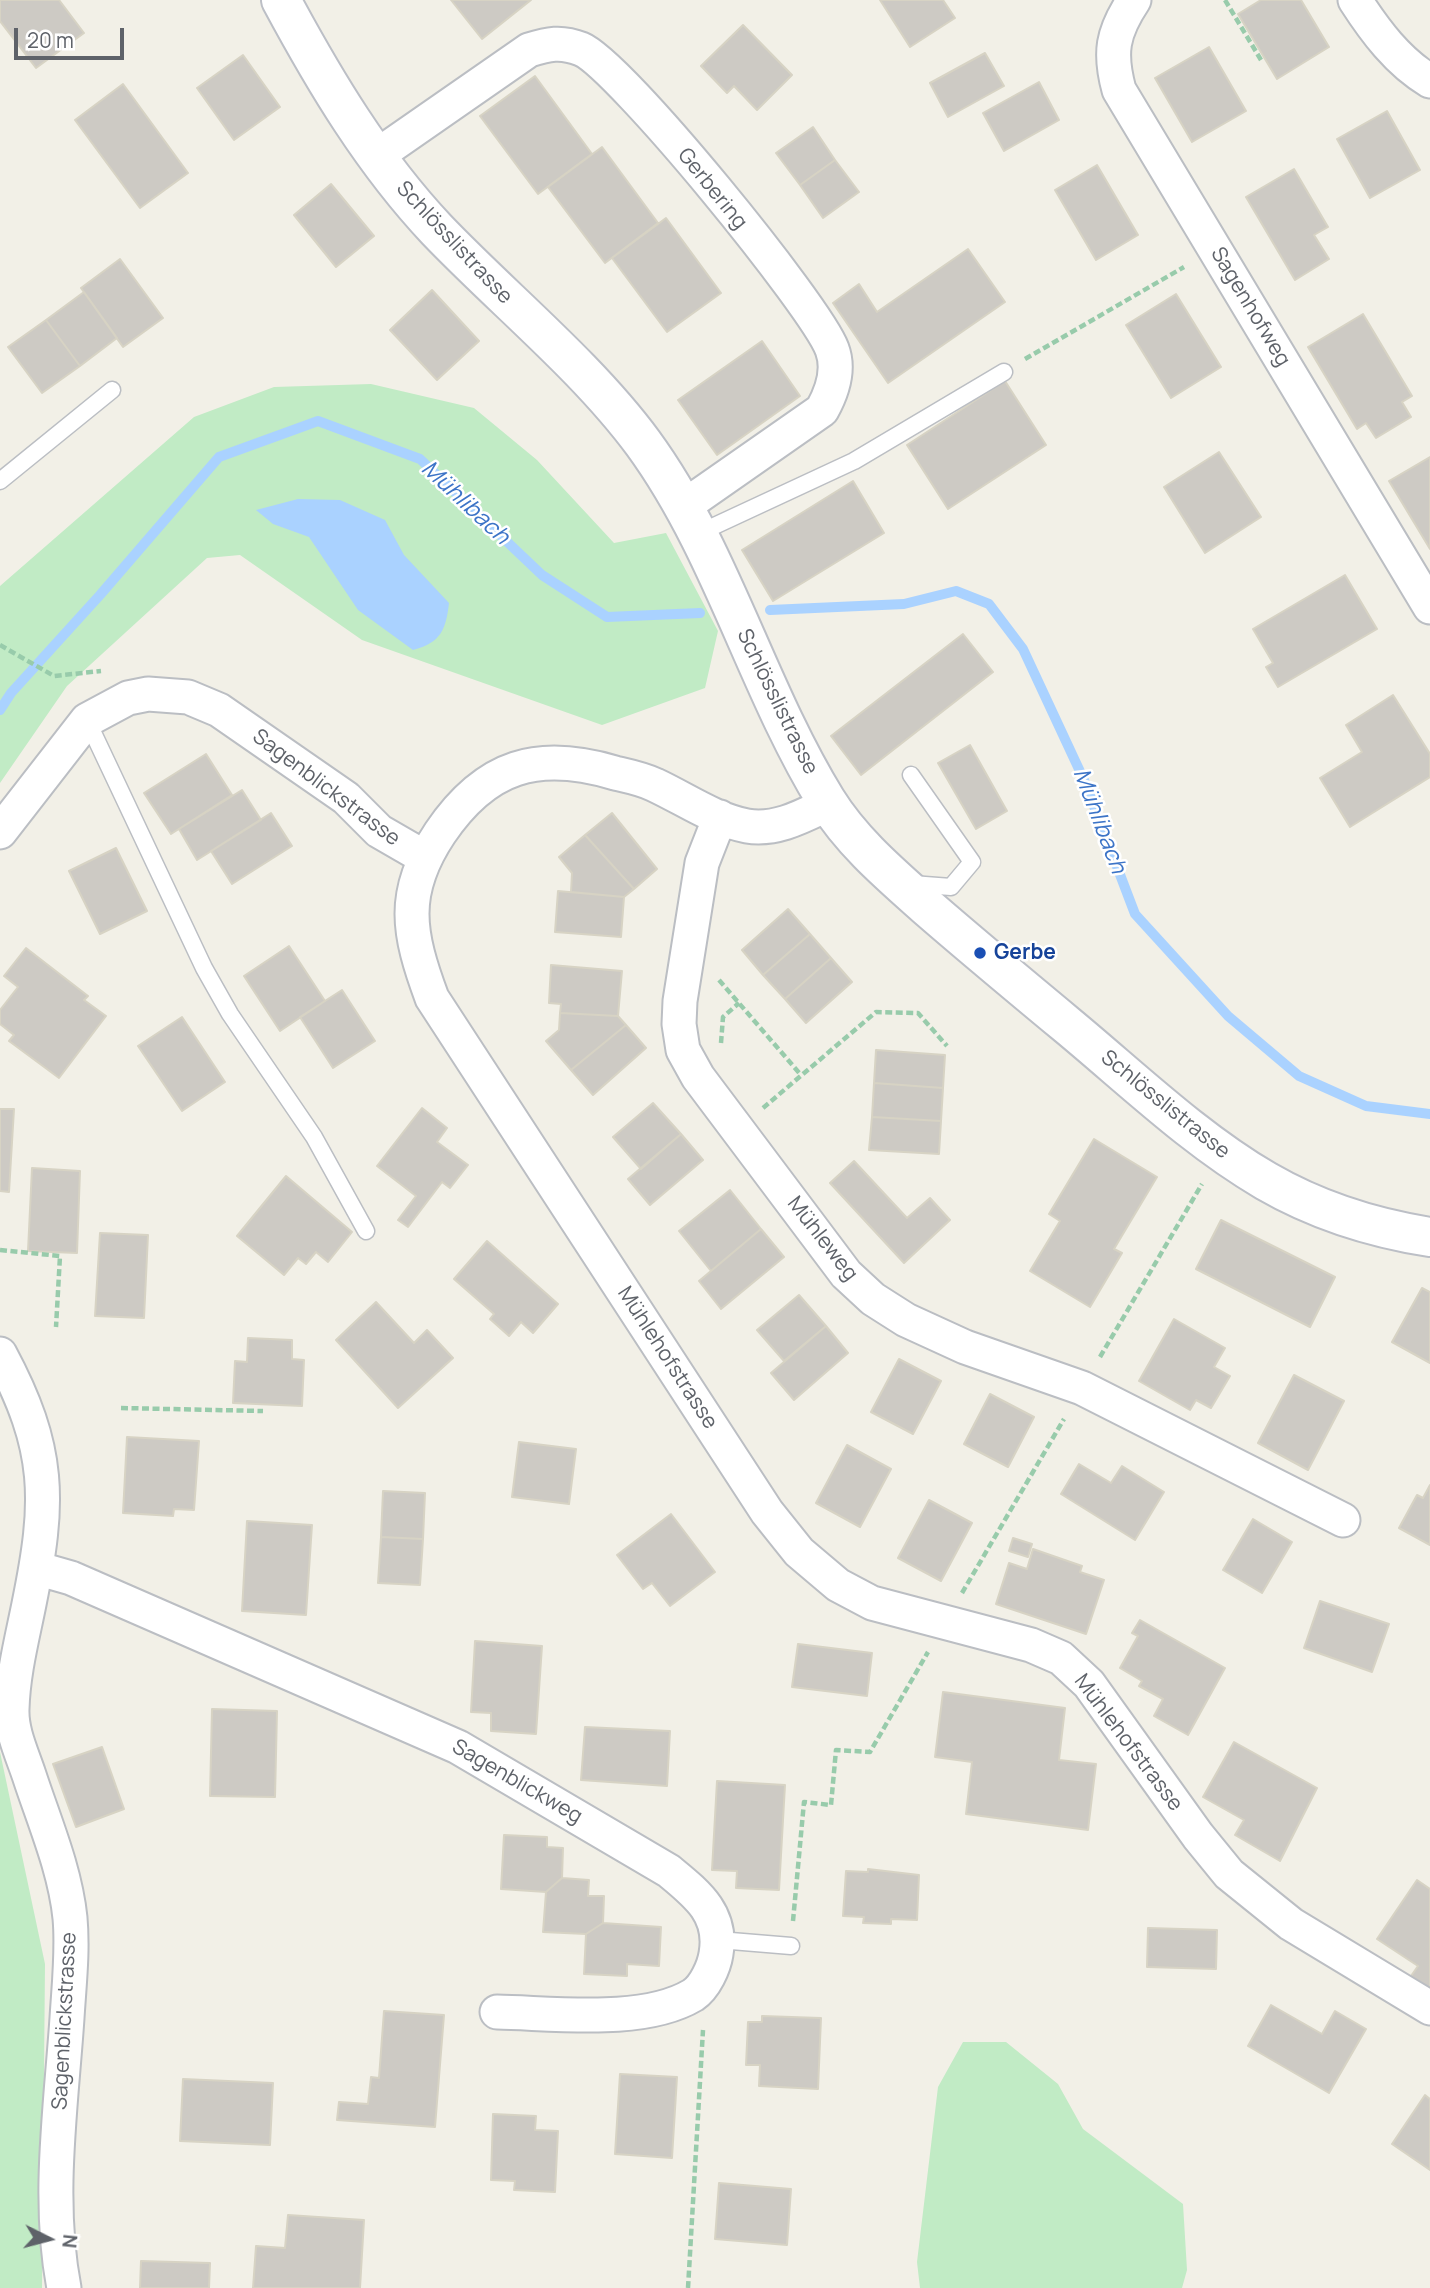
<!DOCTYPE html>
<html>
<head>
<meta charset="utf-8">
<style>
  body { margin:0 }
  #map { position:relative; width:1430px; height:2288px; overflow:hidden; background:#f2f0e7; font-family:Manrope,sans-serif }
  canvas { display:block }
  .north { position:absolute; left:14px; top:2204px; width:70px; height:70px; -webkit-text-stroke:5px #fff; paint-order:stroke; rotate:96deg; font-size:19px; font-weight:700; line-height:28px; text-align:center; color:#5e6269 }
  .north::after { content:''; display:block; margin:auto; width:24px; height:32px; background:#5e6269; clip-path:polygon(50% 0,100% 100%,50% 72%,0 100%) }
  .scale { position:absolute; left:14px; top:28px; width:110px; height:32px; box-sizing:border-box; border:4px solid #5e6269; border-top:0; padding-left:9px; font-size:21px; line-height:24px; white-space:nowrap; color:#5e6269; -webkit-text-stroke:5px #fff; paint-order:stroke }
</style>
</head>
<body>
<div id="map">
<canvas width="1430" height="2288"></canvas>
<div class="north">N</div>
<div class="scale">20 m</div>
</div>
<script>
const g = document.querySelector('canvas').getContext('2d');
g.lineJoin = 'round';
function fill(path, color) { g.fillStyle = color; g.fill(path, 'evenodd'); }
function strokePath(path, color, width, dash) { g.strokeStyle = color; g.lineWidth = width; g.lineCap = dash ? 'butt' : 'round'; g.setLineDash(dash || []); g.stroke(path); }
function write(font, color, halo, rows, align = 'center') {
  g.font = font + ' Manrope,sans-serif'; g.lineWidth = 5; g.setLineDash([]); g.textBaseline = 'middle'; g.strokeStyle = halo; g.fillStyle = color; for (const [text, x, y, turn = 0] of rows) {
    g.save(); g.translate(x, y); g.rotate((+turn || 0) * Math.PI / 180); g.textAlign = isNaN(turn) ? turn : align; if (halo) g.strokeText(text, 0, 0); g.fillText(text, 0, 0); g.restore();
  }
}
fill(new Path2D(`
  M371,384l103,24 63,52 77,83 52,-10 52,98 -13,57 -103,37 -240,-85 -122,-85 -33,3 -140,128 -67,97v-197l194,-169 80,-30z
  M0,1752l45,212 -3,324h-42z
  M963,2042h43l52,42 25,45 100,75 4,66 -5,18h-262l-3,-26 21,-175z`), '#c1ebc5');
fill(new Path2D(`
  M298,499l42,1 45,20 19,35 45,48c-3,26 -8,40 -36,47l-55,-40 -49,-73 -36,-13 -17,-14z`), '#aad2ff');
strokePath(new Path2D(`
  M770,610l134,-6 52,-13 33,13 34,45 61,131 51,134 93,102 71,60 67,30 64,8
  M0,710l11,-17 89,-98 119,-138 99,-36 102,38 122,116 65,42 93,-4`), '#aad2ff', 10);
const building = new Path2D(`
  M0,0h59l25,33 -48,35 -36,-47z
  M451,0h80l-49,39z
  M880,0h63l12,18 -45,29z
  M1261,0h40l28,47 -52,32 -39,-65z
  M743,25l49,50 -35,35 -23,-24 -7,7 -26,-27z
  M1209,47l37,64 -54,31 -37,-64z
  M985,53l19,33 -56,31 -18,-34z
  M243,55l37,52 -46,33 -37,-52z
  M535,76l57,78 -54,40 -58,-78z
  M1039,82l20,38 -55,31 -21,-38z
  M123,84l65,89 -48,35 -65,-88z
  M1387,111l33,59 -50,28 -33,-59z
  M813,127l22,33 -35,25 -24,-32z
  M602,147l56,76 -53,40 -57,-76z
  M835,160l24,32 -36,26 -23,-33z
  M1097,165l41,70 -42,25 -41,-70z
  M1294,169l34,58 -14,8 15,24 -34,21 -49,-83z
  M331,184l43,52 -38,31 -42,-52z
  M666,218l55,75 -54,39 -55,-74z
  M968,249l37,53 -117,81 -55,-80 26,-19 18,28z
  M120,259l43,59 -40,29 -42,-59z
  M432,290l47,51 -42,39 -47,-50z
  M84,292l33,46 -37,28 -34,-46z
  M1176,294l45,73 -50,31 -45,-73z
  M1363,314l49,82 -10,6 9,15 -35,21 -10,-15 -9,6 -49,-82z
  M46,320l34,46 -38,27 -34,-46z
  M762,341l38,55 -83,59 -39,-55z
  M1005,381l41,64 -98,64 -41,-64z
  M1219,452l42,65 -56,36 -41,-66z
  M1430,457v92l-41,-68z
  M853,481l31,52 -111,68 -31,-51z
  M1345,575l32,54 -99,58 -12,-20 7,-4 -20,-34z
  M963,634l30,38 -132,103 -30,-39z
  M1393,695l37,59v23l-80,50 -30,-49 42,-26 -16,-27z
  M970,745l37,66 -31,18 -38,-66z
  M206,754l26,41 -61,39 -27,-41z
  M242,790l19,30 -64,40 -18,-31z
  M271,813l21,33 -60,38 -21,-33z
  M612,813l45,56 -23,20 -49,-54z
  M585,835l49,54 -10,8 -53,-5 1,-19 -13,-16z
  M116,848l31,63 -47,23 -31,-63z
  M558,891l66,6 -3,40 -66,-5z
  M788,909l22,25 -47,41 -21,-25z
  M810,934l21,24 -46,41 -22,-24z
  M289,946l36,55 -45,30 -36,-55z
  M26,948l62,48 -4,4 22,16 -47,62 -50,-37 5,-6 -14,-11v-14l18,-23 -14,-11z
  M831,958l21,24 -46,41 -21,-24z
  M551,965l71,6 -4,45 -58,-3 1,-9 -12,-1z
  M342,990l33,51 -42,27 -33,-51z
  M560,1013l58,3 8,9 -55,45 -25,-29 13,-11z
  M182,1017l43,65 -43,29 -44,-65z
  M626,1025l20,23 -53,47 -22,-25z
  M876,1050l69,5 -2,33 -69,-5z
  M874,1083l69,5 -2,33 -69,-4z
  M653,1103l28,31 -40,35 -28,-32z
  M422,1108l25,20 -10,14 31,23 -18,23 -8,-6 -34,45 -10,-7 18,-24 -39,-30z
  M0,1109h14l-5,83 -9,-1z
  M872,1117l69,4 -2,33 -70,-4z
  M681,1134l22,26 -53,45 -22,-26z
  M1094,1139l63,38 -43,72 8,4 -32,54 -60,-36 30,-50 -11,-7z
  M854,1161l53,57 23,-20 20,22 -46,43 -74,-80z
  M32,1168l48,3 -3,82 -49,-2z
  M286,1176l66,56 -24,30 -12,-10 -10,12 -8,-6 -14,17 -47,-39z
  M730,1190l31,39 -50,42 -32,-40z
  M1221,1220l114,57 -25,50 -114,-58z
  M761,1229l23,28 -63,52 -22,-28z
  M100,1233l48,2 -4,83 -49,-2z
  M487,1241l71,63 -25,29 -12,-11 -12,14 -19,-17 4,-5 -40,-35z
  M1422,1288l8,4v71l-38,-21z
  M799,1295l27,31 -42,35 -27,-31z
  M376,1302l38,41 13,-13 26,28 -55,50 -62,-68z
  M1174,1319l51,29 -11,19 16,9 -19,32 -15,-8 -6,10 -51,-29z
  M826,1326l22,27 -54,47 -23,-27z
  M248,1338l44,2v19l12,1 -2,46 -69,-3 2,-42 12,1z
  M899,1359l42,22 -28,53 -42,-22z
  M1294,1375l50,26 -36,69 -50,-27z
  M990,1394l44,23 -26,50 -44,-23z
  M127,1437l72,4 -5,69 -20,-1 -1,7 -50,-3z
  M519,1442l57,7 -7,55 -57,-7z
  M847,1445l44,24 -31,58 -44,-24z
  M1079,1464l32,19 11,-17 42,26 -29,48 -74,-46z
  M1430,1485v60l-31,-17 18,-33 6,3z
  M383,1491l42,2 -2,46 -42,-2z
  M929,1500l43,23 -31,58 -43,-23z
  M671,1514l44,58 -45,34 -18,-23 -9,6 -26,-34z
  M1253,1519l39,23 -30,51 -39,-23z
  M247,1521l65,4 -6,90 -64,-4z
  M381,1537l42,2 -3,46 -42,-2z
  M1013,1538l19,6 -4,13 -19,-6z
  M1033,1549l49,17 -2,6 24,8 -18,54 -90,-30 13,-41 18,6z
  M1320,1601l69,23 -17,48 -68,-24z
  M1140,1620l85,48 -37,67 -34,-19 9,-17 -24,-13 3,-5 -22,-13 18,-32 -6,-3z
  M475,1641l67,5 -6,88 -45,-3v-18l-20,-1z
  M798,1644l74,9 -5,43 -75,-9z
  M943,1692l122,16 -6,52 37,4 -8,66 -122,-16 6,-52 -37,-5z
  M212,1709l65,2 -2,86 -65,-1z
  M585,1727l85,4 -3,55 -86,-6z
  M1234,1742l83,46 -37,73 -45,-26 9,-15 -41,-23z
  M102,1747l22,62 -48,18 -23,-63z
  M717,1781l68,4 -6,105 -43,-2 1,-17 -25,-1z
  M504,1835l43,2v10l16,1 -1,30 -16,14 -45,-3z
  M868,1869l51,6 -2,45 -26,-1v5l-28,-1 1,-6 -21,-1 3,-45 22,1z
  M562,1878l27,2 -1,16h16l-1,27 -17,11 -43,-2 3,-40z
  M1417,1880l13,9v100l-19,-13 7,-10 -41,-27z
  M603,1923l58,4 -2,39 -32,-2v12l-43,-2 2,-40z
  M1148,1928l69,2 -1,39 -69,-2z
  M1271,2005l51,29 13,-23 31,18 -37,64 -81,-47z
  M384,2011l60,4 -9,112 -98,-7 2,-18 29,2 3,-27 8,1z
  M762,2016l59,2 -3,71 -59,-3 1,-21h-14l2,-43h14z
  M620,2074l57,3 -5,81 -57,-4z
  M183,2079l90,4 -3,62 -90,-4z
  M1425,2095l5,4v71l-38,-26z
  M493,2114l43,2 -1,14 23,1 -3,61 -41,-2 1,-9 -24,-1z
  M719,2183l72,6 -4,56 -72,-6z
  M288,2215l76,5 -4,68h-107l3,-42 29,2z
  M141,2261l69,2 -1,25h-69z`);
fill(building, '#cdcac4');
strokePath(building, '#d7d3c4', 2);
const service = new Path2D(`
  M0,481l112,-91
  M697,534l157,-73 150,-89
  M87,720l117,248 26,46 84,123 52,94
  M911,775l61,87 -21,25 -39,-3
  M719,1940l72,6`);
const minor = new Path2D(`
  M1134,0c-22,33 -25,53 -15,90l311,517
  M1355,0c20,31 43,62 75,81
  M375,157l154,-107c19,-6 32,-9 52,-1 39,16 235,257 251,300 8,21 0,43 -10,61l-139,97
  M828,804c-25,12 -52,27 -81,22 -32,-6 -62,-27 -92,-41 -12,-6 -27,-9 -40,-12 -77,-23 -129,-8 -175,60 -40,60 -32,100 -8,165l335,514 32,40 39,33 34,18 159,42 30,13 28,26 109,152 31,38 62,50 139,84
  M720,817l-18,46 -22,138 -1,23 4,26 15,27 148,197 27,25 33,21 59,27 117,41 261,132
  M0,832l87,-112 41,-22 20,-4 40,3 31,13 127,88 33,33 45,26
  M0,1354c51,95 50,147 29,250 -7,35 -16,69 -17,105 -1,22 10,45 17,66 15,46 36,94 41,143 3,33 -1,67 -3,100 -6,89 -20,182 -3,270
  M36,1568l35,10 387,169 211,124c28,23 54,43 47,83 -2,13 -11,33 -23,41 -50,30 -139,18 -196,17`);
const secondary = new Path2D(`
  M281,0c44,82 92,162 156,230 66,69 149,136 206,213 79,108 113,243 183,357 26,42 64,74 101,107 46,40 93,79 140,118 64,53 127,114 199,156 50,29 107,47 164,56`);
strokePath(service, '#bbbec3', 19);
strokePath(minor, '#bbbec3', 37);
strokePath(secondary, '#bcbfc6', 42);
strokePath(new Path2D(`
  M1225,0l36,60
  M1025,359l159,-92
  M0,645l54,31 47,-5
  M719,980l82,95
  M721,1043l2,-26 16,-14
  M763,1108l113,-96 42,1 29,33
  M0,1250l60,6 -4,71
  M1100,1357l102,-173
  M121,1408l142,3
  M962,1593l102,-174
  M793,1921l11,-119 27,3 5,-55 34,2 58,-100
  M688,2288l15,-258`), '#98cbab', 4.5, [7, 3.5]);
strokePath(service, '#fff', 16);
strokePath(minor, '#fff', 33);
strokePath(secondary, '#fff', 38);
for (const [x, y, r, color] of [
  [980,953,7,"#1a4fb4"]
]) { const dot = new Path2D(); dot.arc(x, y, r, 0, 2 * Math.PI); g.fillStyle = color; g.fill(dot); strokePath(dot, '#fff', 2.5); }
write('21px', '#5e6269', '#fff', [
  ["Gerbering",712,189,51],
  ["Schlösslistrasse",454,243,47],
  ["Sagenhofweg",1250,307,59],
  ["Schlösslistrasse",777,702,64],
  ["Sagenblickstrasse",326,788,37],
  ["Schlösslistrasse",1165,1105,39],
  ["Mühleweg",822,1239,52],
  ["Mühlehofstrasse",667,1358,57],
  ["Mühlehofstrasse",1128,1743,53],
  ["Sagenblickweg",517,1782,30],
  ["Sagenblickstrasse",65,2021,-87]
]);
write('bold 21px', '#164399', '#fff', [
  ["Gerbe",994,953]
], 'left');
write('italic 23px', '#3c74c7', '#fff', [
  ["Mühlibach",465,503,43],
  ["Mühlibach",1099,821,69]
]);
</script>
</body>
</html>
